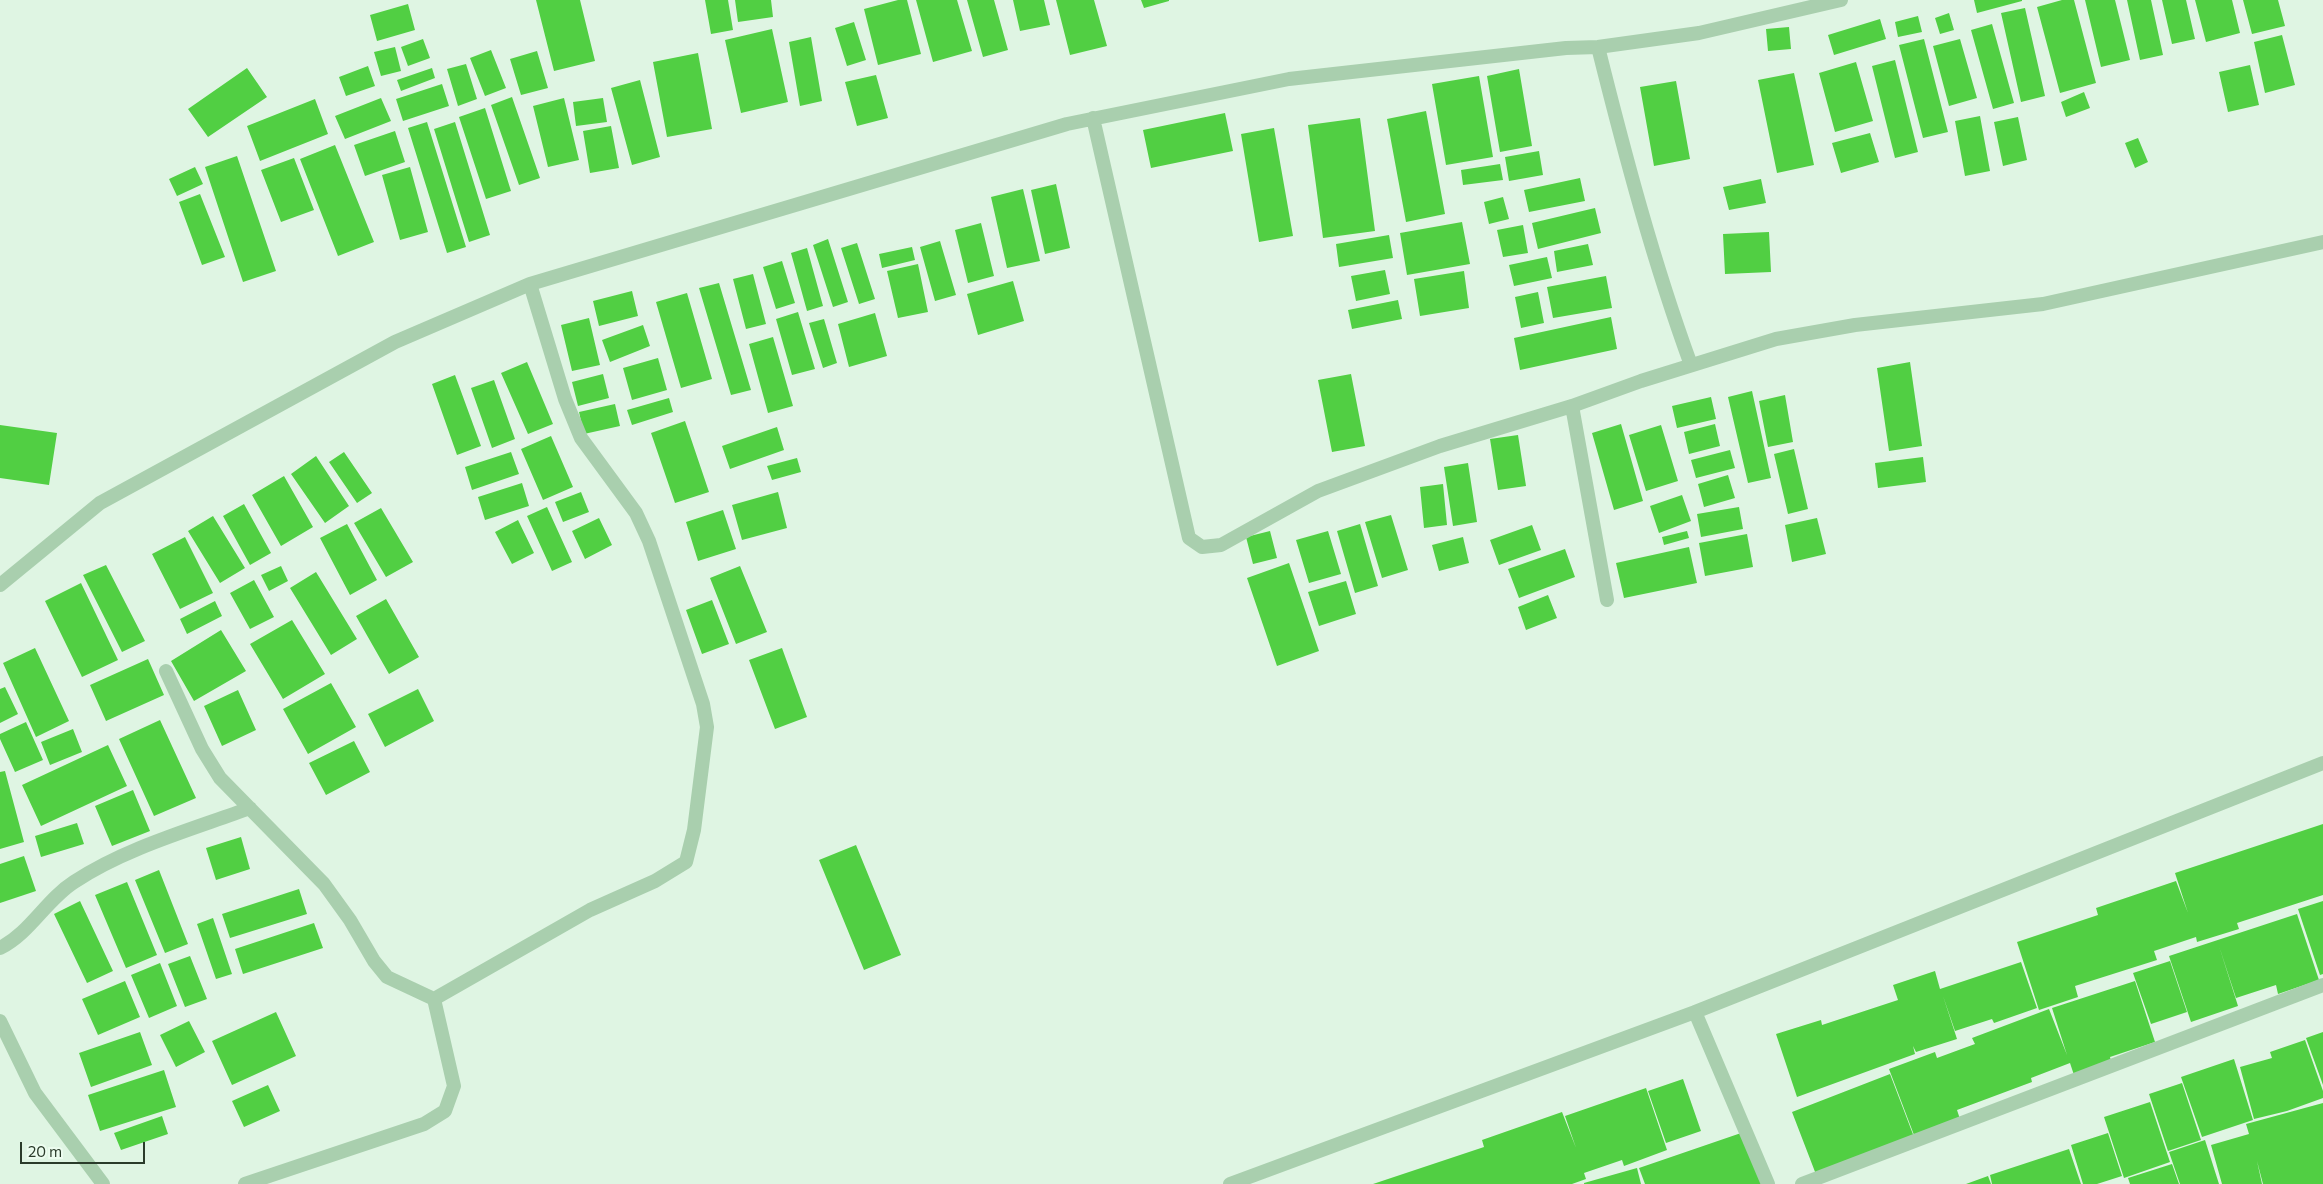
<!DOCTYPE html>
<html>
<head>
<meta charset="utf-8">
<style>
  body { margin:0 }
  #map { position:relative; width:2323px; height:1184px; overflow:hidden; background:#dff5e3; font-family:Commissioner,sans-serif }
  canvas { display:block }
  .scale { position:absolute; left:20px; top:1142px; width:125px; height:22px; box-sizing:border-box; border:2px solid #2a3b2a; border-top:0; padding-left:6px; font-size:15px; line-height:18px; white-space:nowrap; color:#2a3b2a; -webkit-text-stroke:4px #ecfcef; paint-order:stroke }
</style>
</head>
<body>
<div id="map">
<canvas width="2323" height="1184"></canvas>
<div class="scale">20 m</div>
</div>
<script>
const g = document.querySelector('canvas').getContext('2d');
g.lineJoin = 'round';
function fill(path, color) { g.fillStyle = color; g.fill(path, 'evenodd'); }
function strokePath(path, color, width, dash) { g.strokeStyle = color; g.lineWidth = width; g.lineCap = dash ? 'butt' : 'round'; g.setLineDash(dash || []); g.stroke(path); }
fill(new Path2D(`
  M536,0h44l15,61 -41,10z
  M705,0h23l5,30 -22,4z
  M735,0h36l2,17 -35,5z
  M898,0h9l14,54 -43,11 -14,-56z
  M916,0h41l15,51 -39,11z
  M967,0h27l14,50 -25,7z
  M1013,0h31l6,25 -30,6z
  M1056,0h38l13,46 -37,9z
  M1141,0h28v1l-25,7z
  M1974,0h48v1l-45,12z
  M2062,0h12l22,83 -36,10 -23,-86z
  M2085,0h30l15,60 -29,7z
  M2127,0h24l12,55 -23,5z
  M2162,0h24l9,39 -23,5z
  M2195,0h37l8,33 -34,9z
  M2243,0h35l7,26 -33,8z
  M408,4l7,26 -38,11 -7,-26z
  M2025,8l20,88 -24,6 -20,-89z
  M1949,13l5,17 -14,4 -5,-16z
  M1918,16l4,16 -24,5 -3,-15z
  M1880,19l6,20 -52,16 -6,-20z
  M854,22l12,38 -19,6 -12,-38z
  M1992,24l22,79 -21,6 -22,-79z
  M1789,27l2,22 -23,2 -2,-22z
  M772,29l16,73 -47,11 -16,-73z
  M2282,35l13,50 -30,8 -11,-51z
  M811,37l11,64 -22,5 -11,-64z
  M423,39l7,19 -22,8 -7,-19z
  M1924,39l24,93 -25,6 -24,-93z
  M1960,39l17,59 -28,8 -16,-60z
  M395,47l6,24 -20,5 -7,-24z
  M491,50l15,38 -21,8 -15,-38z
  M537,51l11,37 -27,7 -11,-36z
  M698,53l14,76 -45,8 -14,-75z
  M1895,60l23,92 -23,6 -23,-92z
  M1856,62l17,59 -38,11 -16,-59z
  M466,64l11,35 -19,7 -11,-37z
  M2250,65l9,40 -31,7 -9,-40z
  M368,66l7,20 -29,10 -7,-19z
  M247,68l20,29 -59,40 -20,-28z
  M432,68l3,10 -34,13 -4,-11z
  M1519,69l13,77 -32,6 -13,-76z
  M1794,73l20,92 -37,8 -19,-93z
  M876,75l12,43 -31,8 -12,-44z
  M1479,76l14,81 -47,8 -14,-81z
  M640,80l20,77 -28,8 -21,-77z
  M1676,81l14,78 -36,7 -14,-79z
  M442,84l7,22 -46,15 -7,-22z
  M2084,92l6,16 -24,9 -5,-15z
  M512,97l28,81 -21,7 -28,-80z
  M381,98l10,23 -46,18 -10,-23z
  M564,98l15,62 -31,7 -15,-61z
  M603,98l4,24 -31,4 -3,-24z
  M315,99l13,35 -68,27 -13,-35z
  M485,108l26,83 -25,8 -27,-82z
  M1426,111l19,103 -39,8 -19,-103z
  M1225,113l8,38 -82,17 -8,-38z
  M1980,116l10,55 -25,5 -10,-55z
  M2018,117l9,43 -24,6 -9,-44z
  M1360,118l15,113 -52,7 -15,-113z
  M427,122l39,125 -19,6 -39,-125z
  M455,122l35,113 -21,7 -35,-113z
  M611,126l8,42 -29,5 -7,-42z
  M1274,128l19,108 -34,6 -18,-108z
  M395,131l10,31 -40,14 -11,-31z
  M1870,133l9,29 -38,11 -9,-30z
  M2138,138l10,24 -13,6 -10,-25z
  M335,145l39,97 -36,14 -38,-97z
  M1539,151l4,24 -34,6 -4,-24z
  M237,156l39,115 -33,11 -38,-115z
  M294,158l20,52 -33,12 -20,-52z
  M1500,164l3,16 -40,5 -2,-15z
  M195,167l8,17 -26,12 -8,-17z
  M410,167l18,65 -28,8 -18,-65z
  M1580,178l5,23 -56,11 -5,-22z
  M1761,179l5,24 -37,7 -6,-23z
  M1056,184l14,64 -25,6 -14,-64z
  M1023,189l17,72 -33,7 -16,-71z
  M200,194l25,63 -23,8 -23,-63z
  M1503,197l6,22 -20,5 -5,-22z
  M1595,208l6,25 -63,16 -6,-26z
  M1462,222l8,42 -63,11 -7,-42z
  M981,223l13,53 -26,7 -13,-53z
  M1523,225l5,28 -25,4 -6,-27z
  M1769,232l2,40 -46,2 -2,-40z
  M1389,235l4,23 -54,9 -3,-23z
  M828,239l20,63 -15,5 -20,-62z
  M940,241l16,54 -21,6 -15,-54z
  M857,243l18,56 -16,5 -18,-56z
  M1588,244l5,21 -36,7 -3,-21z
  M912,247l3,13 -33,8 -3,-14z
  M807,248l16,58 -16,5 -16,-58z
  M1547,257l5,21 -38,8 -5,-21z
  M782,261l13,42 -19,6 -13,-42z
  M918,264l10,48 -30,6 -11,-47z
  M1385,270l5,24 -34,7 -5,-25z
  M1464,271l5,37 -49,8 -6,-37z
  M753,274l13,50 -20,5 -13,-50z
  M1606,276l6,32 -59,10 -6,-31z
  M1013,281l11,40 -46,14 -11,-41z
  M719,283l32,107 -20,5 -32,-107z
  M632,291l6,25 -39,10 -6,-25z
  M1538,292l6,31 -23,5 -6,-31z
  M687,293l25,86 -31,9 -25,-86z
  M1398,300l4,19 -50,10 -4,-19z
  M798,312l17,57 -23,6 -16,-56z
  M875,313l12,43 -38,11 -11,-43z
  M1611,317l6,32 -97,21 -6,-32z
  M589,318l11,47 -28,6 -11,-46z
  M824,319l13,44 -14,5 -14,-45z
  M643,325l7,21 -40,16 -8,-22z
  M773,337l20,69 -25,7 -19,-69z
  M658,358l9,32 -35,10 -9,-32z
  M527,362l26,62 -25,10 -27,-61z
  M1910,362l12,84 -33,5 -12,-83z
  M603,374l6,24 -31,8 -6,-24z
  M1351,374l14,72 -33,6 -14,-72z
  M455,375l26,71 -24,9 -25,-71z
  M494,380l21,59 -23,9 -21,-60z
  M1752,391l19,87 -23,5 -20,-86z
  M1785,395l8,47 -25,5 -9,-46z
  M1711,397l5,22 -39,9 -5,-22z
  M669,398l4,14 -41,13 -5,-15z
  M615,404l5,22 -36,8 -5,-22z
  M685,421l24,71 -34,11 -24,-70z
  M1621,424l22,77 -29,9 -22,-77z
  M1715,424l5,22 -31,8 -5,-22z
  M0,425l57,8 -8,52 -49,-7z
  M1661,425l17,56 -32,10 -17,-56z
  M777,427l7,23 -54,19 -8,-23z
  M1518,435l8,51 -28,4 -8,-51z
  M551,436l22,51 -30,13 -22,-51z
  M1794,449l14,60 -20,5 -14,-60z
  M1730,450l5,18 -39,10 -5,-18z
  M344,452l28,41 -15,10 -28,-41z
  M511,452l8,22 -47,16 -7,-23z
  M316,456l33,50 -24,17 -34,-49z
  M1923,457l3,25 -48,6 -3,-25z
  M797,458l4,14 -29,8 -5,-14z
  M1468,463l9,59 -24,4 -9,-59z
  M1728,475l7,23 -31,9 -6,-23z
  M284,476l29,51 -32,19 -29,-51z
  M522,483l7,23 -44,14 -7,-23z
  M1443,484l4,41 -23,3 -4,-41z
  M581,492l8,20 -26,10 -8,-20z
  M778,492l9,36 -45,12 -10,-35z
  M1682,495l9,26 -32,12 -9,-27z
  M244,504l27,49 -21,12 -27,-49z
  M547,507l25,55 -20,9 -25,-55z
  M1739,507l4,22 -42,8 -4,-23z
  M381,508l32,54 -27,15 -32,-54z
  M723,510l13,39 -38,12 -12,-39z
  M1391,515l17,55 -26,8 -17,-56z
  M213,516l32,52 -25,15 -32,-52z
  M599,518l13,27 -27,14 -13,-28z
  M1817,518l9,36 -34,8 -7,-37z
  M518,520l16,33 -22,11 -17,-32z
  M347,524l30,56 -27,15 -30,-57z
  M1360,524l18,62 -23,7 -18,-62z
  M1532,525l9,25 -42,15 -9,-25z
  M1270,531l7,27 -24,6 -7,-27z
  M1328,531l13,43 -32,9 -13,-43z
  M1687,531l2,7 -25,7 -2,-8z
  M1747,534l6,33 -48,9 -6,-33z
  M185,537l28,56 -33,16 -28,-55z
  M1463,537l6,26 -30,8 -7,-26z
  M1689,547l8,36 -73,15 -8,-35z
  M1565,549l10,28 -56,21 -11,-29z
  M1289,563l30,88 -42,15 -30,-88z
  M106,565l39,76 -23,11 -39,-77z
  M281,566l7,15 -19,10 -8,-16z
  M740,566l27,66 -31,12 -26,-66z
  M316,572l41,67 -26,16 -41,-67z
  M254,580l20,37 -24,12 -20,-36z
  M1346,581l10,33 -37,12 -11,-34z
  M81,583l37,77 -36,17 -37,-76z
  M1548,595l9,23 -31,12 -8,-23z
  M386,599l33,58 -30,17 -33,-58z
  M712,600l17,44 -27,10 -16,-44z
  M215,601l7,15 -35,18 -7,-15z
  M292,620l33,54 -42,25 -33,-55z
  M221,630l25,41 -52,30 -23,-40z
  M35,648l34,73 -33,16 -33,-74z
  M782,648l25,69 -32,12 -26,-69z
  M148,659l16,36 -58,26 -16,-36z
  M331,683l25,44 -48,27 -25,-45z
  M5,687l13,27 -18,9v-34z
  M418,689l16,32 -49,26 -17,-33z
  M238,690l18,40 -34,16 -18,-40z
  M160,720l36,78 -42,18 -35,-77z
  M26,722l17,38 -28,12 -15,-33v-5z
  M73,729l9,23 -32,13 -9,-23z
  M354,741l16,31 -44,23 -17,-32z
  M108,745l19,41 -86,40 -19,-41z
  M5,771l19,71 -24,7v-77z
  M133,790l17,41 -38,15 -17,-40z
  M77,823l7,21 -43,13 -6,-21z
  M2323,824v71l-86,28 2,6 -42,13 -1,-5 -42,14 3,9 -82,26 3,11 -39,13 -22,-68 81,-27 -2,-7 80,-27 12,32 -13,-40z
  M241,837l9,32 -34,11 -10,-32z
  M856,845l45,110 -37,15 -45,-110z
  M24,856l12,35 -36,12v-39z
  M159,870l29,74 -23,9 -30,-73z
  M127,882l30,73 -31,13 -31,-73z
  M299,889l8,25 -77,24 -8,-24z
  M80,901l33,70 -26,12 -33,-69z
  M2323,901v73l-3,1 -22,-66z
  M2297,914l22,66 -41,14 -2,-9 -40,13 -17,-52 19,60 -47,16 -22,-66z
  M213,918l19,56 -16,5 -19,-55z
  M314,923l9,25 -80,26 -8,-25z
  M190,956l17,43 -22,8 -17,-43z
  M2170,961l17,51 -36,12 -18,-51z
  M2021,962l16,46 -43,15 -2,-4 -37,12 -12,-35 14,43 -41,13 -3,-6 2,8 -118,43 -21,-63 45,-14 1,5 76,-25 -5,-15 42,-14 5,18z
  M160,963l17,43 -28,12 -18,-43z
  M125,981l15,36 -42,18 -16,-36z
  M2135,981l20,61 -45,15 2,8 -37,13 -5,-15 -39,15 1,4 -75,28 3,9 -46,16 -25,-66 46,-17 2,6 38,-14 -3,-6 77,-29 18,46 -15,-47z
  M276,1012l20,44 -64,29 -20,-44z
  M189,1021l16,31 -29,15 -16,-32z
  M140,1032l12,33 -61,22 -12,-34z
  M2323,1032v53l-17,-47z
  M2305,1040l18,51v7l-36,13 -33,8 -14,-52 32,-9 -2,-6z
  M2234,1059l19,61 -51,17 -21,-60z
  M164,1070l12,37 -76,24 -12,-36z
  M1890,1074l24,63 -97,40 -25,-65z
  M1683,1079l18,52 -35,12 -18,-52z
  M2182,1083l19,57 -33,11 -19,-57z
  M268,1085l12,26 -36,16 -12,-26z
  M1646,1088l21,62 -43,16 -2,-6 -38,13 2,6 -14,5h-199l111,-37 -2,-7 80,-28 14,36 -11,-32z
  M2150,1102l20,60 -46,16 -20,-61z
  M2323,1103v81h-60l-6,-23 5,23h-40l-11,-39 38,-11 -3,-10z
  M162,1116l6,18 -47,16 -7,-17z
  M1744,1132l18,52h-117l-6,-16z
  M2108,1133l14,43 -25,8h-14l-12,-39z
  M2205,1140l14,44h-39l-11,-32z
  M2069,1149l12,35h-89l-2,-9z
  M2172,1164l7,20h-49l-2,-6z
  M1637,1168l4,16h-57v-1z
  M1988,1176l3,8h-25z`), '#51cf43');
strokePath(new Path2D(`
  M1598,47c27,108 55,214 93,318
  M1093,118l96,420 13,9 19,-2 97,-54 122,-45 132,-40 69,-25 135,-42 79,-14 188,-21 280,-62
  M1572,406l35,194
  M0,585l100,-82 295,-161 135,-58 537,-160 222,-45 277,-31 32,-1 101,-14 142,-33
  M166,671l36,78 18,29 104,106 26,36 24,41 13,16 47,22
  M0,948c30,-15 46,-48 74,-66 51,-34 119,-53 176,-74
  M1695,1012l73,172
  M0,1021l35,72 68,91
  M245,1184l179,-60 21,-13 9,-25 -20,-87 156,-89 65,-29 31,-19 8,-32 13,-103 -4,-23 -54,-163 -13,-28 -55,-75 -16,-39 -35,-115
  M1230,1184l465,-172 628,-249
  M1802,1184l521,-199`), '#a9cfae', 14);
</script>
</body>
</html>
